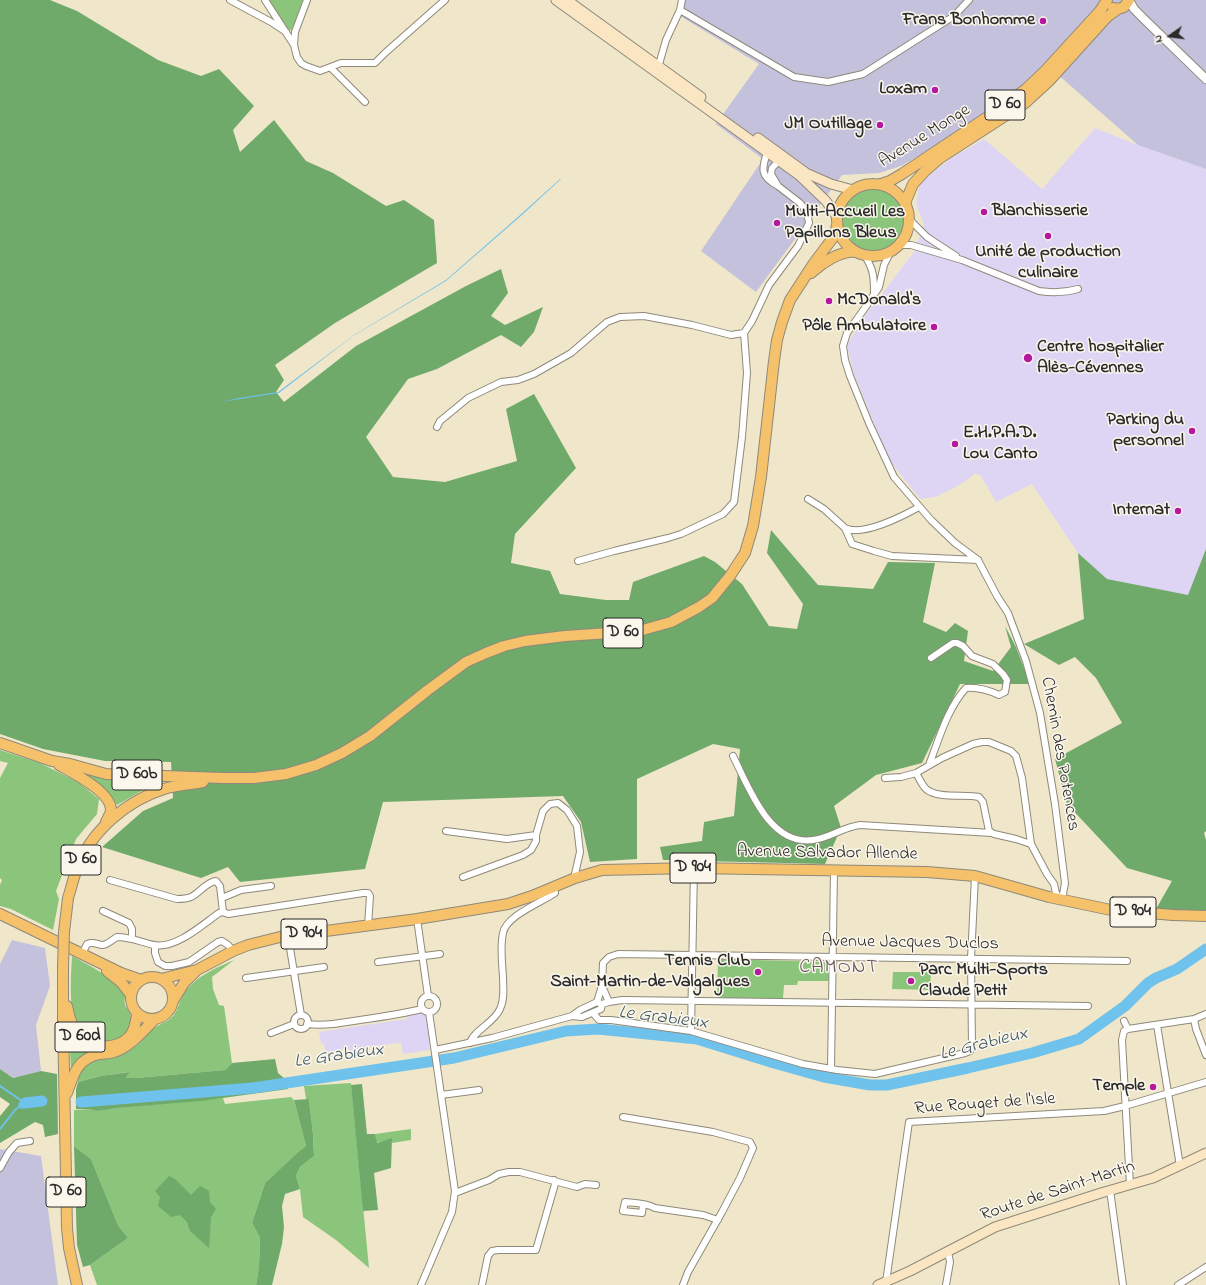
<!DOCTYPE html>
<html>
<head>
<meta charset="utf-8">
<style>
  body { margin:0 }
  #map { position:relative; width:1206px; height:1285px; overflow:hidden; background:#f0e7ca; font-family:"Indie Flower",sans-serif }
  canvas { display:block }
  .north { position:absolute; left:1150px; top:16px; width:40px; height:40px; -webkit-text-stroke:3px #fbf7ec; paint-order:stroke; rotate:256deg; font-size:11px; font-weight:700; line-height:16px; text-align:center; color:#2b2b2b }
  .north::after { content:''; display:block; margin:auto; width:14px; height:18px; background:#2b2b2b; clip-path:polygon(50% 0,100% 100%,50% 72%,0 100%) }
</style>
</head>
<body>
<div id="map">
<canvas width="1206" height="1285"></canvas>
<div class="north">N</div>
</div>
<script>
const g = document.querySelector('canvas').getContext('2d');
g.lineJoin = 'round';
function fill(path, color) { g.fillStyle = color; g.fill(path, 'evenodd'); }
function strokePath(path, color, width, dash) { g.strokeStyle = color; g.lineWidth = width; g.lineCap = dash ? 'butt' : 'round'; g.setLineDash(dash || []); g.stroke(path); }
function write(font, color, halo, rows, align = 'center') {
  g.font = font + ' "Indie Flower",sans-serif'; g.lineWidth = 3; g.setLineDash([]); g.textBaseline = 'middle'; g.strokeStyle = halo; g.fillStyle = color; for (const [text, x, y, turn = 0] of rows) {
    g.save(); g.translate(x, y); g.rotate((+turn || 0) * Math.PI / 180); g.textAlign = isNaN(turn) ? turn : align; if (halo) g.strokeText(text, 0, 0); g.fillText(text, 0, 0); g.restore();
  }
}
fill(new Path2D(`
  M1095,128l43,17 68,24v380l-18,47 -81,-17 -29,-26 -46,-69 -36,18 -15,-26 -6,-3 -8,7 -13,8 -19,9 -15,2 -31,-39 -36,-88 -6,-27 17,-28 50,-65 10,-27 -8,-21 4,-21 30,-24 34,-20 58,50z
  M421,1012l5,2 4,36 -27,4 -2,-11 -31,3v4l-20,2 -1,-3 -24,3 -1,-9 -3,1 -2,-12 88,-13v-2z`), '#ded5f5');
fill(new Path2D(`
  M684,0h522v169l-68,-24 -90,-79 -61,49 -86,51 -22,7 -37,2 -86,117 -55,-41 62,-92 -47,-35 43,-60 -79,-48z
  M12,940l33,8 5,38 -14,39 5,46 -28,7 -13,-9v-105z
  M0,1149l41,7 17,129h-58z`), '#c3c1db');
fill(new Path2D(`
  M268,0h35l-11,29 -4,3z
  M842 220a32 32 0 1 1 64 0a32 32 0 1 1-64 0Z
  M0,750l40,13 38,19 21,17 -2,15 -21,25 -20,52 3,8 -6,31 -42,-21 -11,-3v-21l2,-5 -2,-2v-100l8,-15 -8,-2z
  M88,775l43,6 22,1 2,2 -12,6 -26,15 -7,-11 -22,-18z
  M72,956c13,7 46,24 52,37 2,3 0,8 1,12 2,4 6,8 6,13 2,15 -15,26 -28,26 -11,-1 -24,-11 -28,-21 -6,-18 -4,-49 -3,-67z
  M718,959l110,3 1,19h-31l-1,4h-13l-1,14 -66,-1z
  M234,960l-22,17 1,12 6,16 5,1 8,57 -7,7 -89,8h-10l2,-6 -27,4 -23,6c1,-24 29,-22 45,-28 5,-2 9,-6 13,-8 8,-6 12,-14 20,-19 6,-4 13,-6 18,-12 4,-6 5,-13 9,-19 10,-19 33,-28 51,-36z
  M893,972h38l-1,18 -38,-1z
  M69,1030l19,18 5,3 -14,8 -8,11z
  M351,1083l18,185 -33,-28 -33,-23 -3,-28 -4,-13 4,-9 14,-11 -1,-22 -4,-35h-3l-2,-13z
  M291,1097l3,3 12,46 -8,6 -33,31 -13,40 8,15 -1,28 -3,19h-159l-7,-20 38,-27 -10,-13 -27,-66 -17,-13v-36l15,-1 7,2 9,-2 118,-11 2,6z
  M411,1129v11l-19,3v-4l-16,4 -1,-9z`), '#8ac57b');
fill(new Path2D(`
  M0,0h50l27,11 81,49 43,16 18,-7 35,37 -21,24 7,22 34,-32 32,41 27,12 53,33 18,-6 30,20 3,43 -102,60 -60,42 9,15 -8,12 8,10 72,-56 110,-60 35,-17 7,24 -17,23 14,9 38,-18 -9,25 -13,15 -20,-12 -64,34 -29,10 -42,58 27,40 52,5 72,-21 -11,-52 28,-15 42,74 -61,66 -4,29 39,8 10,23 46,6h23l4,-18 71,-26 11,6 27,22 27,42 28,3 6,-25 -36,-51 4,-23 47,55 55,4 15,-27 47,1 -12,59 23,10 9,-9 13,8 -4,30 29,10 18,-24 -6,-21 11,21 14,37h-70l-38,79 -46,12 -42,31 7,22 -16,36 -162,-4 -3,-13 42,-6 2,-19 30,-6 6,-67 -27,-5 -76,35v80l-47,3 -9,-40 -18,-26 -180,6 -18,67 -125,13 -12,-15 -27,11 -99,-31 41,-36 30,-13 -2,-36 -66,-1 -62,-12 -43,-15z
  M1206,549v282l-2,2 2,7v71l-50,-2 16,-28 -45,-13 -60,-64 -12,-45 67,-36 -26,-45 -21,-21 -16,8 -35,-21 60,-25 -6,-66 29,26 81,16z
  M275,1059l3,14 7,6 3,10 -87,12 -84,7 -21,3 -7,-2h-13v-20l2,-7 23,-6 28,-4 -3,6h10l89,-8 7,-7z
  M0,1069l13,9 28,-7 16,3 1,60 -13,3 -2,-12 -8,-3 -35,21v-27l10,-12 -10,-7z
  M362,1084l5,50h8l2,9 15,-5 -1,30 -17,5 4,37 -15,1 -12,-126z
  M309,1099l4,35 1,22 -14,11 -4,9 4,13 -15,5 -3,12 2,21 -2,17 -10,41h-16l3,-19 1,-28 -8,-15 13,-40 33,-31 8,-6 -12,-46z
  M74,1146l17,13 27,66 10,13 -38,27 -7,2 -6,-22z
  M169,1176l6,3 16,16 9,-9 9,5 1,11 6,7 -5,8 -2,31 -19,-17 -3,-9 -7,-7 -9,2 -13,-11 2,-9 -5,-6z`), '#6faa6b');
fill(new Path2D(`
  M560,179h1l-39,36 -76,66 -93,55 -74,57 -58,9 18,-4 39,-6 76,-57 92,-55 73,-64z`), '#6fc2eb');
strokePath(new Path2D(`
  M0,1086l25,17
  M0,1129l16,-20 6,-4`), '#6fc2eb', 2);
strokePath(new Path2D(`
  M22,1105l3,-2`), '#6fc2eb', 7);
strokePath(new Path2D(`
  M81,1102l172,-14 201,-30 112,-27 32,-2 99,10 77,24 50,14 46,8h17l81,-17 64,-15 47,-14 46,-33 23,-23 8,-5 21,-9 29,-20
  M25,1103l17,-2`), '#6fc2eb', 11);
const minor = new Path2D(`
  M230,0l41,22 15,10
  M265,0l29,45
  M307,0l-12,32 -1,13 3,12 4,6 5,3 14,5 21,-8h34l10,-10 60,-53
  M680,10l114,67 34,5 35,-8 91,-58 15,-16
  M331,68l34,34
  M658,68l8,-28 14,-30 2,-10
  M767,153c-6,17 -6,24 11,33l-7,-12 1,-6 9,-9
  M909,219l18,18 29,19
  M899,245h12l51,15 77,31c14,2 25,2 39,-2
  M890,253l-6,12 -5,22 -12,18 -20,28 -4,13 2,14 5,16 19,47 25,54 37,43 24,23 23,17 19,36 11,17 18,48 14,52 15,91 10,79 -2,11 -3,6 -4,-7 -2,-9 -7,-10 -16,-30 -9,-66 -6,-22 -5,-5 -22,-9h-7l-9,2 -31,14 -26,15
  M865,256c9,14 9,22 9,38
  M437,427l3,-6 5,-4 23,-19 33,-16 17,-2 16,-6 37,-21 36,-31 13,-5 24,-1 48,9 39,10 13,-2 8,-12 17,-36 29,-39 11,-23 -2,-11 -7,-9 -22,-17
  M808,499l16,10 21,19 7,16 22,7 18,5 86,4
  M845,528c17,9 58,-12 74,-21
  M578,561l36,-10 54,-13 13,-4 42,-20 11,-12 8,-65 5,-64 -3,-40
  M733,756c16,31 36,90 80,84 17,-2 30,-13 47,-15l132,8
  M929,765c10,-26 18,-56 37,-77 12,-1 22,2 33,7l6,-3 2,-12 -4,-6 -10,-10 -21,-8 -9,-10 -6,-3h-4l-22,15
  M885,778l16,-1 15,-4c3,5 6,12 10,16 11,10 39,5 53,8l4,5 6,29 5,3 22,5 15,5
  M446,831l61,8 29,-4
  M463,877l60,-22 8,-5 5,-9v-6l7,-24 7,-7 8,-1 9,7 10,16 3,26 -5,22v4
  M110,880l67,19c5,0 9,0 14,-2 9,-4 15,-15 25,-16l4,5 3,26
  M222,898l19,-8 30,-4
  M103,911l26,12 3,6v10
  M417,919l11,77
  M288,936l13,79
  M155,945v8l3,9 7,4h7l17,-4 29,-20 4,-1 6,4 5,6
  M82,954l5,-10c8,-3 10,1 16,1 6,-1 10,-6 14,-8 13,0 24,5 37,8 22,4 48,-20 65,-32l4,-1 5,2 135,-21h5l2,3 -2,30
  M378,962l62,-8
  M246,978l78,-11
  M602,986l7,16
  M421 1004a8 8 0 1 1 16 0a8 8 0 1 1-16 0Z
  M597,1002l5,-16 1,-23 6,-6 9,-3 509,7
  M602,1004l7,-2 13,-2 466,6
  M593,1013l6,7h12l80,11 112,33 34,6 38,4 90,-21 5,-2 2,-4 -1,-88 4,-83
  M294 1022a7 7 0 1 1 14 0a7 7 0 1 1-14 0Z
  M572,1016l8,-6 17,-8 4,2
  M1194,1019l2,10 10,26
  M1124,1021l4,8
  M307,1024c18,2 35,-1 53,-4 21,-3 42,-6 62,-11
  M1157,1025l23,141
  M1128,1029l-4,2 -2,9 8,145
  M1128,1029l66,-10 12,-5
  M691,1031l3,-163
  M271,1033l23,-9
  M470,1043c3,-12 25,-21 30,-34 5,-10 3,-22 3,-33 -1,-13 -3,-29 0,-43 3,-17 37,-30 52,-40l-1,-6
  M435,1050l57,-12 80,-22 10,1 19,-8 1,-5
  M831,1069l3,-198
  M441,1095l38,-5
  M623,1117l90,15 37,10 3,6 -13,30 -18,34 -34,60 -5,13
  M0,1168l9,-16 8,-9 13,-2
  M1110,1190l13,95
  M455,1193l34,-13 10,-6 10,-2h11l57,15 8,-3 11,1
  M643,1204l-1,9 -19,-2 2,-9c9,1 22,1 30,6l48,7 15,5
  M886,1282l23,-160 195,-11 21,-5 81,-24
  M421,1285l31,-73 3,-21 -26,-179
  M482,1285l6,-29 4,-5 6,-1h38l19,-66 -1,-4
  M946,1285l4,-23 -2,-10
  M1178,1285l28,-18`);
const tertiary = new Path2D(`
  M1129,0l5,9 12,12 60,58`);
const secondary = new Path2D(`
  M556,0l243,175 27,26 11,16
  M567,0l134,97
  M758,138l48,35 25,11 22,6
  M878,1285l32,-14 85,-44 106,-34 52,-15 53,-25`);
const primary = new Path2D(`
  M1113,8l5,1 6,-2 5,-7
  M837 220a36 36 0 1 1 72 0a36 36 0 1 1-72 0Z
  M881,184l9,-3 12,-7 93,-62 31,-23 19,-18 55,-60 7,-11
  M905,203l8,-19 12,-13 15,-13 85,-55 25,-23 57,-63 11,-8
  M811,273c11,-10 30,-23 45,-21
  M0,743l52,18 18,3 36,10 117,4h31l32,-4 30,-9 26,-12 28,-17 58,-46 38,-28 20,-9 18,-7 21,-5 40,-5 74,-5 32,-9 28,-15 13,-9 18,-22 15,-23 8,-27 8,-49 13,-116 3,-21 5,-18 8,-22 24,-37 21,-28 2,-10
  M59,765c14,8 53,27 52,46 -1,4 -4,8 -5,11
  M68,898c3,-9 5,-18 8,-27 14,-40 51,-71 91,-83 12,-3 25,-4 36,-6
  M0,914l121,59 20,7
  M63,968v51l4,209 2,20 8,37
  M107,971l14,11 10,13
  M131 998a21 21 0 1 1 42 0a21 21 0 1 1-42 0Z
  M161,979l36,-9 36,-19 15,-6 32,-8 137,-18 91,-15 24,-8 43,-18 27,-8 92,-2 233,4 48,4 74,21 62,13 62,5 33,1
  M173,1001l11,-18 12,-12
  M67,1006c2,11 5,23 13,32 12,12 38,11 49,-1 6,-6 7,-16 8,-23
  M67,1093c7,-19 9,-33 32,-39 5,-1 10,0 15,-2 16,-5 30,-22 41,-33`);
strokePath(minor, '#8e897a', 8);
strokePath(tertiary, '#8e897a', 10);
strokePath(secondary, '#8e897a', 11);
strokePath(primary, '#8e897a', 12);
strokePath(minor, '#fff', 6);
strokePath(tertiary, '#fff', 8);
strokePath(secondary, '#fbe6c4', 9);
strokePath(primary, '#f5c16b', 10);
const primaryBridge = new Path2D(`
  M63,968l1,-36 4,-34`);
strokePath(primaryBridge, '#8e897a', 12, []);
strokePath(primaryBridge, '#f5c16b', 10);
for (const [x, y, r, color] of [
  [1043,21,4,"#b5179e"],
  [935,90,4,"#b5179e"],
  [880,125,4,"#b5179e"],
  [984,212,4,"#b5179e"],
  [777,223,4,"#b5179e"],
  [1048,236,4,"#b5179e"],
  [829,301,4,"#b5179e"],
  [934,327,4,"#b5179e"],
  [1028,358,5,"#b5179e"],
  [1192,431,4,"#b5179e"],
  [955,444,4,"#b5179e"],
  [1178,511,4,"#b5179e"],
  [758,972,4,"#b5179e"],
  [911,981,4,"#b5179e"],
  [1153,1087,4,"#b5179e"]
]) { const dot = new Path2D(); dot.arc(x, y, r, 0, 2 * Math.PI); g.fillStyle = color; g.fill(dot); strokePath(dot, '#fbf7ec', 1.5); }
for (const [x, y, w] of [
  [1005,105,40],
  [623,633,40],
  [137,775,50],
  [81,860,40],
  [693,868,46],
  [1133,912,46],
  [304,934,46],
  [80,1037,50],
  [66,1192,40]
]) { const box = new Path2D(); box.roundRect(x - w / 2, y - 15, w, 30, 3); g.fillStyle = '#fbf7ec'; g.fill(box); strokePath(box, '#2b2b2b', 1); }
write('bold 17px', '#2b2b2b', null, [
  ["D 60",1005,105],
  ["D 60",623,633],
  ["D 60b",137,775],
  ["D 60",81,860],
  ["D 904",693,868],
  ["D 904",1133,912],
  ["D 904",304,934],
  ["D 60d",80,1037],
  ["D 60",66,1192]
]);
write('bold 18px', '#2b2b2b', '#fbf7ec', [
  ["Frans Bonhomme",1035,21],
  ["Loxam",927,90],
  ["JM Outillage",872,125],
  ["Blanchisserie",992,212,"left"],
  ["Multi-Accueil Les",785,213,"left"],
  ["Papillons Bleus",785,234,"left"],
  ["Unité de production",1048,253,"center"],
  ["culinaire",1048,274,"center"],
  ["McDonald's",837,301,"left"],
  ["Pôle Ambulatoire",926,327],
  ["Centre hospitalier",1037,348,"left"],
  ["Alès-Cévennes",1037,369,"left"],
  ["Parking du",1184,421],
  ["personnel",1184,442],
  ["E.H.P.A.D.",963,434,"left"],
  ["Lou Canto",963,455,"left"],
  ["Internat",1170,511],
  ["Tennis Club",750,962],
  ["Saint-Martin-de-Valgalgues",750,983],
  ["Parc Multi-Sports",919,971,"left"],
  ["Claude Petit",919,992,"left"],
  ["Temple",1145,1087]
], 'right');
write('18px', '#2b2b2b', '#fbf7ec', [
  ["Avenue Monge",925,137,-32],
  ["Chemin des Potences",1059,754,80],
  ["Avenue Salvador Allende",827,854,1],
  ["Avenue Jacques Duclos",910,944,1],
  ["Rue Rouget de l'Isle",985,1105,-4],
  ["Route de Saint-Martin",1058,1192,-18]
]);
write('italic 19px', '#3f5865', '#fbf7ec', [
  ["Le Grabieux",663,1019,7],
  ["Le Grabieux",984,1045,-14],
  ["Le Grabieux",339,1057,-8]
]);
g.letterSpacing = '1px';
write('20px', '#655562', '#fbf7ec', [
  ["CAMONT",839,969]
]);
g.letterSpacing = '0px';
</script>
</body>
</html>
